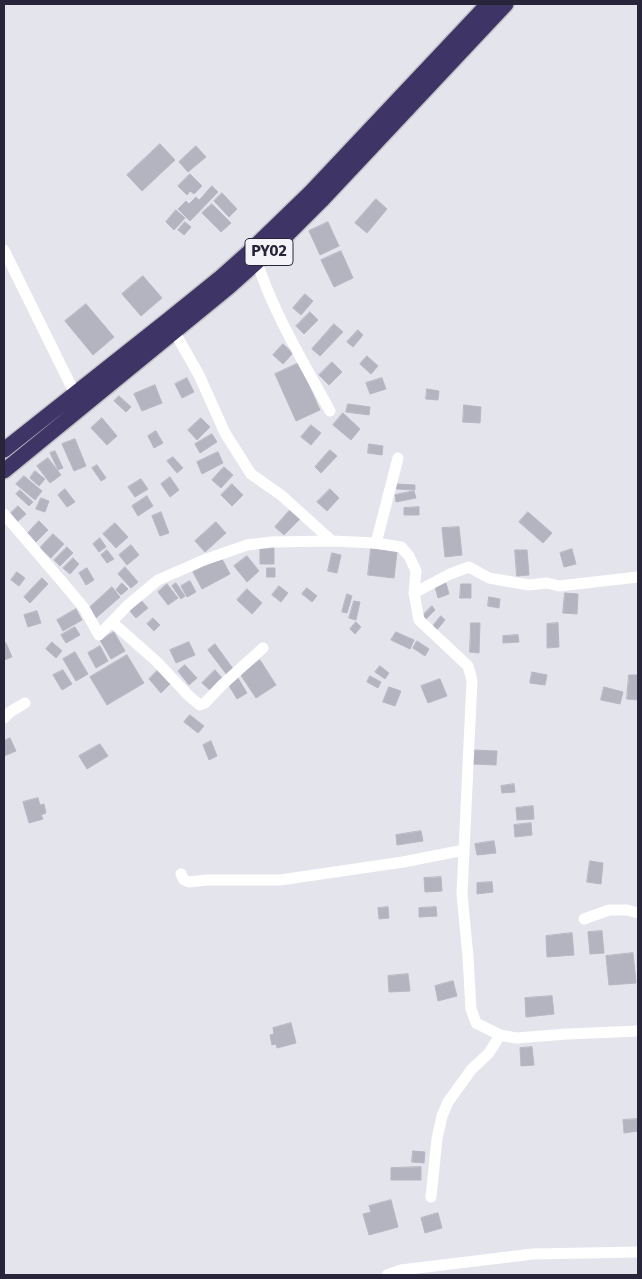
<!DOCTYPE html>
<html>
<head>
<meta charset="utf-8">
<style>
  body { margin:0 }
  #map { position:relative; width:642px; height:1279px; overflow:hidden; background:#e4e4ec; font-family:"Fira Sans",sans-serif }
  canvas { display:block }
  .frame { position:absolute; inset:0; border:5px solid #28253b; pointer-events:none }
</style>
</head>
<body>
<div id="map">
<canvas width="642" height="1279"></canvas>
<div class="frame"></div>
</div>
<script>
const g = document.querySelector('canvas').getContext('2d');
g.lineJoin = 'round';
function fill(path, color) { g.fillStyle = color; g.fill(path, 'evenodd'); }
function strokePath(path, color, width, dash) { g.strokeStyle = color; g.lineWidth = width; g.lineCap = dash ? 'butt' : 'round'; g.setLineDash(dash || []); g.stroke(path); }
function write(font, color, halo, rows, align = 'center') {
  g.font = font + ' "Fira Sans",sans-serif'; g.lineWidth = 4; g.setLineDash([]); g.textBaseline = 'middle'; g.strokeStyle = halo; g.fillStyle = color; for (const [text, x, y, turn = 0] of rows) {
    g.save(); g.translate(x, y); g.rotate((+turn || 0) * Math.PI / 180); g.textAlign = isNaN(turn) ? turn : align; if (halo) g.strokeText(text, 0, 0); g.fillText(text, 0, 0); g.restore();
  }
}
const building = new Path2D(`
  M160,144l15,16 -33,31 -15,-16z
  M196,146l10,11 -18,15 -9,-10z
  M190,174l12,12 -8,8 -4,-3 -3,4 -9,-9z
  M212,186l6,6 -28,29 -12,-12 8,-8 3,3 7,-7 3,3z
  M222,193l15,16 -8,8 -15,-16z
  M376,199l11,10 -20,24 -12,-10z
  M212,204l19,19 -10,9 -19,-19z
  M176,210l9,8 -11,12 -8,-8z
  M185,222l6,5 -7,8 -6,-5z
  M328,222l11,24 -19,9 -11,-24z
  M341,251l12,27 -19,9 -13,-27z
  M143,276l19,22 -21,18 -19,-22z
  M305,294l8,7 -12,14 -8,-7z
  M86,304l28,33 -21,18 -28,-34z
  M310,312l8,8 -14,14 -8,-8z
  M334,324l9,8 -23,24 -8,-7z
  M358,330l5,5 -10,12 -6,-5z
  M283,344l10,9 -10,11 -10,-9z
  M367,356l11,10 -7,8 -11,-10z
  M332,362l10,10 -13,13 -10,-10z
  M299,363l21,47 -24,11 -21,-47z
  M187,378l7,14 -12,6 -7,-14z
  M382,378l4,11 -16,5 -4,-11z
  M155,385l7,18 -20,8 -8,-17z
  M427,389l12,2 -1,9 -12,-1z
  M119,396l12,11 -5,5 -12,-11z
  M348,404l22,3 -1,8 -23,-3z
  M464,405l17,2 -1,16 -17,-1z
  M343,413l17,16 -9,11 -18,-15z
  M102,418l15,18 -10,9 -16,-17z
  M201,418l9,9 -13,13 -9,-10z
  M311,425l10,8 -10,12 -10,-8z
  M156,431l7,12 -9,5 -6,-12z
  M212,434l5,8 -17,11 -5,-9z
  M75,439l11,27 -12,5 -12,-27z
  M369,444l14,2 -1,9 -14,-2z
  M330,450l7,6 -16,17 -6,-6z
  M55,451l8,17 -5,2 -8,-17z
  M218,452l5,11 -21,11 -5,-12z
  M173,457l10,11 -6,5 -10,-12z
  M48,458l13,17 -11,8 -13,-17z
  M97,465l9,13 -5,3 -9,-13z
  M224,467l9,8 -12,13 -9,-8z
  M35,471l10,8 -6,7 -9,-8z
  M24,476l18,15 -7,9 -19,-16z
  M170,477l9,13 -9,7 -9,-13z
  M141,479l7,10 -13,8 -7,-10z
  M232,484l11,11 -11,11 -11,-11z
  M397,484l18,1v5l-18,-1z
  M65,489l10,13 -8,5 -9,-12z
  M330,489l9,9 -12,13 -10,-9z
  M20,490l13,12 -4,4 -13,-12z
  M414,491l2,7 -20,4 -1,-7z
  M147,496l6,10 -15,10 -6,-10z
  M41,498l8,3 -4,11 -9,-3z
  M18,506l8,8 -10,9 -7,-8z
  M419,507v8h-15v-7z
  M290,510l10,9 -16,16 -9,-8z
  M161,512l8,21 -9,3 -8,-20z
  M528,512l24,21 -9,10 -24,-21z
  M39,521l9,9 -12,12 -8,-9z
  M216,522l10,11 -21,19 -10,-11z
  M115,523l13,14 -12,11 -13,-14z
  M459,527l3,28 -17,2 -3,-29z
  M53,534l11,10 -13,14 -11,-10z
  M100,538l6,9 -7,5 -6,-8z
  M131,545l8,10 -12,10 -8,-10z
  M67,547l6,6 -13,13 -6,-6z
  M274,548v16h-14v-15z
  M371,549l26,3 -3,26 -26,-3z
  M572,549l4,15 -12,3 -4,-14z
  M107,550l7,9 -7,4 -6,-8z
  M515,550h12l2,25 -12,1z
  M332,553l9,2 -4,18 -9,-2z
  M247,556l12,15 -12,11 -13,-16z
  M221,557l9,17 -28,15 -9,-17z
  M73,558l6,6 -9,10 -7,-6z
  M125,567l13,15 -7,6 -13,-14z
  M87,568l7,12 -8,5 -7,-12z
  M267,568h8v9h-8z
  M17,572l8,6 -6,8 -8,-6z
  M42,578l6,6 -18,19 -6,-6z
  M190,581l6,11 -9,5 -6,-11z
  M122,583l6,6 -7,6 -5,-5z
  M176,583l9,13 -4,3 -9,-13z
  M446,583l3,11 -11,4 -3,-11z
  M167,584l11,14 -10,7 -10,-13z
  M461,584h10v14h-11z
  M279,586l9,7 -7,9 -9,-7z
  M112,587l8,10 -24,21 -8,-9z
  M307,588l10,8 -5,6 -10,-8z
  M247,589l15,14 -10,11 -15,-14z
  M565,593l13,1 -1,20 -14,-1z
  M347,594l5,2 -5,17 -5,-1z
  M489,597l11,2 -1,9 -11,-2z
  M140,599l8,9 -12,10 -8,-9z
  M354,601l6,1 -4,18 -7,-2z
  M432,606l3,4 -9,9 -3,-4z
  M76,609l6,11 -19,11 -6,-11z
  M37,611l4,12 -13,4 -4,-12z
  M441,616l4,4 -9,11 -4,-4z
  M153,618l7,7 -6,6 -7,-7z
  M356,622l5,5 -6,7 -5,-5z
  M471,623h9l-1,30 -9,-1z
  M558,623l1,24 -12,1v-24z
  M75,627l5,8 -14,8 -5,-8z
  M114,632l11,19 -14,8 -11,-19z
  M396,632l18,8 -4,9 -19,-9z
  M518,635l1,7 -16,1v-7z
  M417,641l12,8 -4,7 -12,-8z
  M52,642l10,9 -6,7 -10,-9z
  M189,642l6,13 -19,8 -6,-13z
  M6,643l6,14 -8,3v-16z
  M215,644l19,26 -7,5 -19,-25z
  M100,646l8,15 -12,7 -8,-15z
  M75,652l13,22 -12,7 -13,-22z
  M127,655l17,28 -37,22 -17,-28z
  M260,660l16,25 -20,13 -16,-24z
  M185,665l12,13 -8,7 -11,-14z
  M380,666l9,7 -4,6 -10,-7z
  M63,670l9,14 -10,6 -9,-15z
  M158,670l12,14 -9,9 -12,-14z
  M215,670l8,9 -12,12 -9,-8z
  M532,672l15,3 -2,10 -15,-2z
  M629,675h9v25l-11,-1z
  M370,676l11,6 -3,6 -11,-6z
  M238,678l9,15 -10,6 -9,-15z
  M440,679l7,17 -19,7 -7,-17z
  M389,687l12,4 -6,15 -12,-4z
  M604,687l19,5 -3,12 -19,-4z
  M190,715l14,11 -6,7 -14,-11z
  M10,738l6,13 -12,5v-15z
  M211,741l6,15 -8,4 -6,-15z
  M100,744l8,12 -21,13 -8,-13z
  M472,750l25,1 -1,14 -25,-1z
  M514,784l1,8 -13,1 -1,-7z
  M38,798l2,7 4,-1 2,9 -5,2 2,4 -14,4 -6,-21z
  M533,806l1,13 -17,1 -1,-12z
  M531,823l1,12 -17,2 -1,-12z
  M421,831l2,10 -26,4 -1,-10z
  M494,841l2,12 -19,2 -2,-11z
  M590,861l13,2 -2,21 -14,-2z
  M441,877l1,14 -17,1 -1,-14z
  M492,882l1,10 -16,2v-11z
  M388,907l1,11 -10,1 -1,-11z
  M436,907l1,9 -18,1v-9z
  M602,931l2,22 -14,1 -2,-22z
  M572,933l2,22 -27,2 -1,-21z
  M633,953l3,30 -27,2 -3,-29z
  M408,974l2,17 -21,1 -1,-16z
  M453,981l4,15 -19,5 -3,-15z
  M552,996l2,18 -28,3 -1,-19z
  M291,1023l5,20 -19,5 -1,-4 -4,1 -2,-10 4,-1 -1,-6z
  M532,1047l2,18 -13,1 -1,-18z
  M638,1119v12l-14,2 -1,-13z
  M413,1151l12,1 -1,11 -12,-1z
  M421,1167v13h-30v-12z
  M391,1200l7,27 -29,8 -6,-21 8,-2 -2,-6z
  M438,1213l4,15 -17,5 -4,-15z`);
fill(building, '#b3b4c0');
strokePath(building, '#b7b7c5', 1);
const highway = new Path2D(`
  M4,450l164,-130 53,-43 28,-25 62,-60 177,-188
  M4,471l225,-184 57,-51 35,-35 185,-197`);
strokePath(highway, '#c3c2c8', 18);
strokePath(new Path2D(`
  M4,250l71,144
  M257,262c17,52 47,101 73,149
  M174,331l25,44 26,58 26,41 30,21 51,46
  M4,514l60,70 20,24 15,27 29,-30 30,-25 46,-20 43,-15 24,-3 61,-1 44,2 25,4 8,9 7,15 -2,22
  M376,543l22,-85
  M638,577l-79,9 -12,-3 -18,2 -40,-7 -20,-11 -19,7 -36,19 5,27 49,46 4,14 -10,214 6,63 3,52 5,14 24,12 16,3 51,-4 71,-3
  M112,622l44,39 34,36 10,8 5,-2 17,-18 41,-37
  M4,718l6,-6 15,-9
  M181,874l3,6 5,2 18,-2h73l123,-18 61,-12
  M584,919l25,-9h18l11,3
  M431,1197l6,-58 5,-23 6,-14 23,-32 18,-17 11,-18
  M387,1275l14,-5 132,-16 105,-2`), '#fff', 11);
strokePath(highway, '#3e3465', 15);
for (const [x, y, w] of [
  [269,252,48]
]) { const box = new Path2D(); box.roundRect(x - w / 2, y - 13.5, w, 27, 4); g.fillStyle = '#f4f4f8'; g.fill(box); strokePath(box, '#28253b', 1); }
write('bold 16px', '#28253b', null, [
  ["PY02",269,252]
]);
</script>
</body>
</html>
